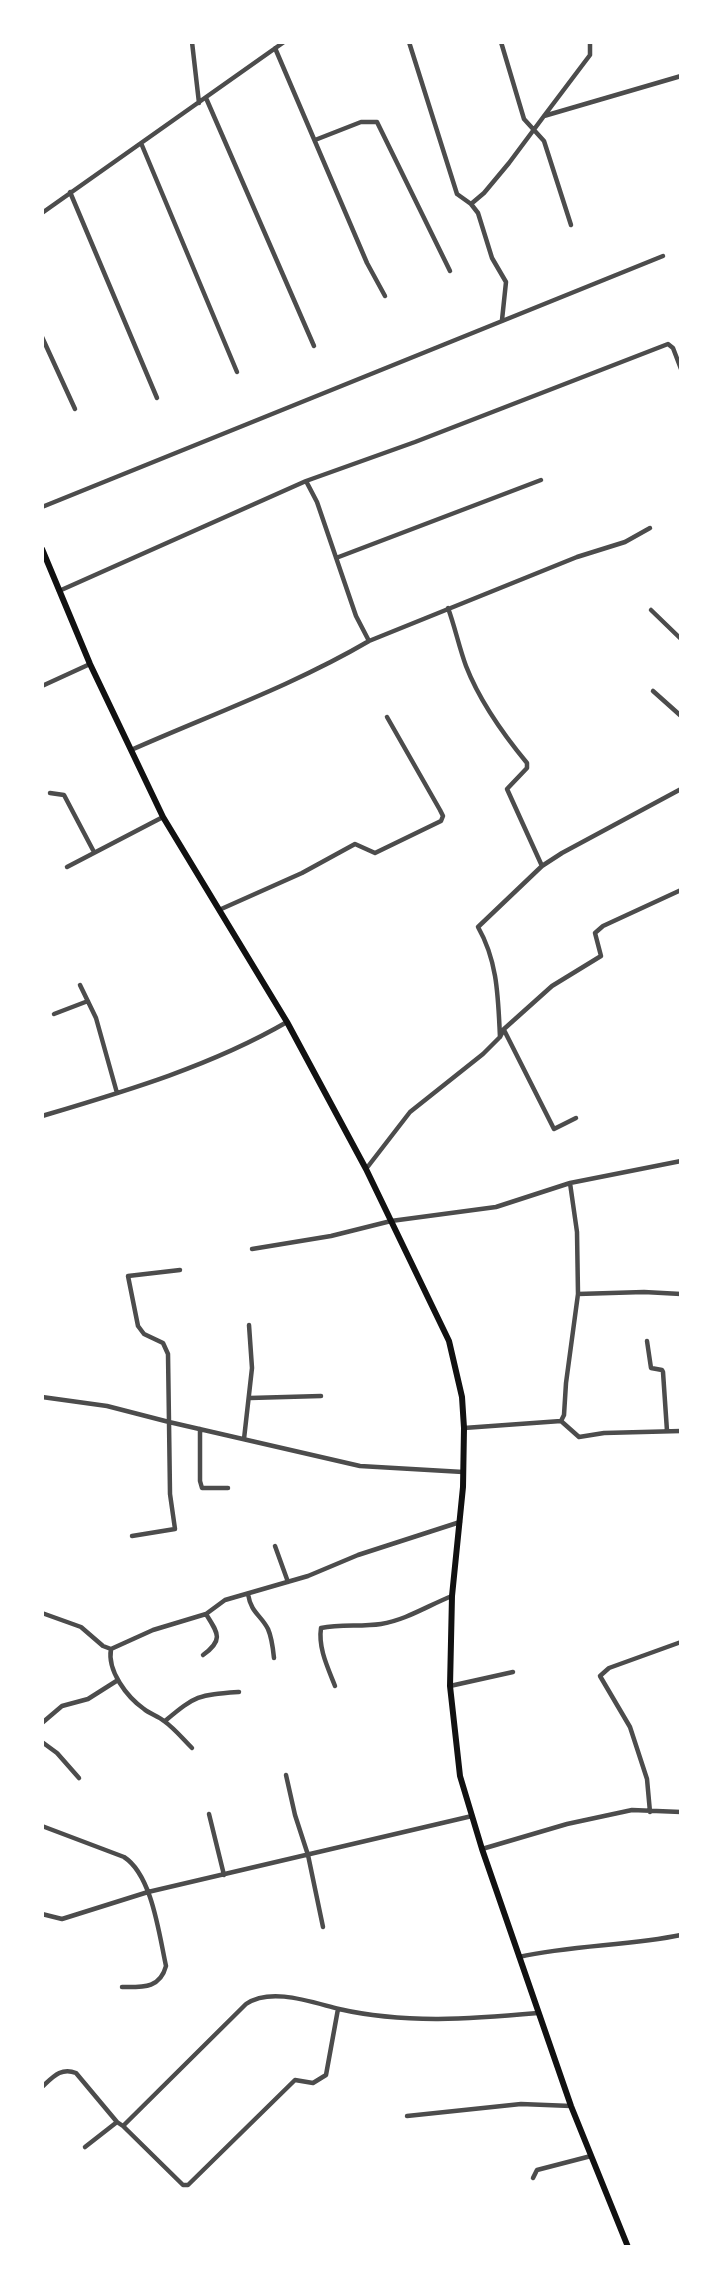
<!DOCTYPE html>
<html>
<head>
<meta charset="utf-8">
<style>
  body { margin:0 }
  #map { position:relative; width:723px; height:2289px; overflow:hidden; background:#fff; font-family:Lato,sans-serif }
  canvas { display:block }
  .frame { position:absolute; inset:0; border:44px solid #fff; pointer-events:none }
</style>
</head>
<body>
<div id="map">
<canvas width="723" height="2289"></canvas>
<div class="frame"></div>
</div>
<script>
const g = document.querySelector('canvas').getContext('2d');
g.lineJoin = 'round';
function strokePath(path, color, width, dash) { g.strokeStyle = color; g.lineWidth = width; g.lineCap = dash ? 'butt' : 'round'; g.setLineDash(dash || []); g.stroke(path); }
strokePath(new Path2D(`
  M192,42l7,61
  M409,42l48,152 14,10 13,-11 25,-30 35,-47 137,-40
  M501,42l23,77 20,22 27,84
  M275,48l92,215 18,33
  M206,98l108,248
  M544,116l46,-61v-13
  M315,140l46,-18h16l73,149
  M141,143l96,229
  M70,192l87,206
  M471,204l7,9 14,45 14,24 -4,38
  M42,213l242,-171
  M42,337l33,72
  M306,481l11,21 39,114 13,25 208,-84 48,-15 25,-14
  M42,507l621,-251
  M336,558l205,-78
  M59,591l247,-110 109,-39 253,-98 5,4 8,21
  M448,608c7,19 11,39 18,58 14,36 37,68 61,97v5l-20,21 35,77
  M651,610l30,29
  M42,686l48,-22
  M653,691l28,25
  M131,750c79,-35 163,-65 238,-109
  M50,793l14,2 30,57
  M67,867l96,-50
  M219,910l83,-37 53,-29 20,9 66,-32 2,-5 -3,-6 -53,-93
  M80,985l16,33 21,75
  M54,1014l34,-13
  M504,1030l50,99 22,-11
  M500,1037l4,-8 48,-43 49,-30 -6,-23 8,-7 78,-36
  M42,1116c84,-25 169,-50 245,-94
  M366,1169l44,-57 73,-58 17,-17c-2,-39 -2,-75 -22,-110l64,-61 20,-13 119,-64
  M570,1183l7,49 1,62
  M252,1249l79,-13 60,-15 105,-14 74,-24 111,-22
  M180,1270l-52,6 10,50 6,8 19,9 5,11 1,68 191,44 103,6
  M647,1341l4,27 11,2 1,2 4,59
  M42,1397l65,9 62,16 1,72 5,35 -43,7
  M250,1398l71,-2
  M561,1421l3,-6 2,-32 12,-89 66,-2 37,2
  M561,1421l18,16 25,-4 77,-2
  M464,1428l97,-7
  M200,1429v52l2,7h26
  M244,1439l8,-71 -3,-43
  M275,1546l13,36
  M248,1594c3,19 13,21 20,35 4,9 5,19 6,29
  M42,1613l39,14 22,19 8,3 42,-19 53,-16 19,-14 83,-24 50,-21 102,-33
  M111,1649c-4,22 16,48 33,60 6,5 14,7 20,12 10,7 19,18 28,27
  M203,1655c21,-15 15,-22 3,-41
  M335,1686c-7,-18 -17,-38 -14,-58 20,-4 40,-1 60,-4 25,-4 48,-19 71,-28
  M450,1686l63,-14
  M165,1721c31,-26 33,-26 74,-29
  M42,1723l20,-17 26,-7 30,-19
  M42,1742l15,11 22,25
  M286,1775l9,40 13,40 15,72
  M650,1812l-3,-33 -17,-52 -30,-51 9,-8 72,-26
  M209,1814l15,61
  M42,1826l82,31c28,18 35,77 42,109 -6,23 -24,21 -44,21
  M482,1849l85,-25 65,-14 49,2
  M42,1914l20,5 86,-27 324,-76
  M519,1957c54,-12 109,-11 162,-22
  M42,2087c11,-10 19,-20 34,-14l41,49 6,4 123,-122c25,-17 65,-2 93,5 65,15 133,10 199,4
  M407,2116l114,-12 50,2
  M123,2126l60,59h5l107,-105 18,3 13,-8 12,-66
  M85,2147l32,-25
  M533,2178l4,-8 54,-14`), '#4c4c4c', 4.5);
strokePath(new Path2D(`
  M42,549l48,115 73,153 124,205 79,147 83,172 13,56 2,31 -1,59 -11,109 -2,90 10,90 22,73 89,257 57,141`), '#111', 6);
</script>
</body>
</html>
